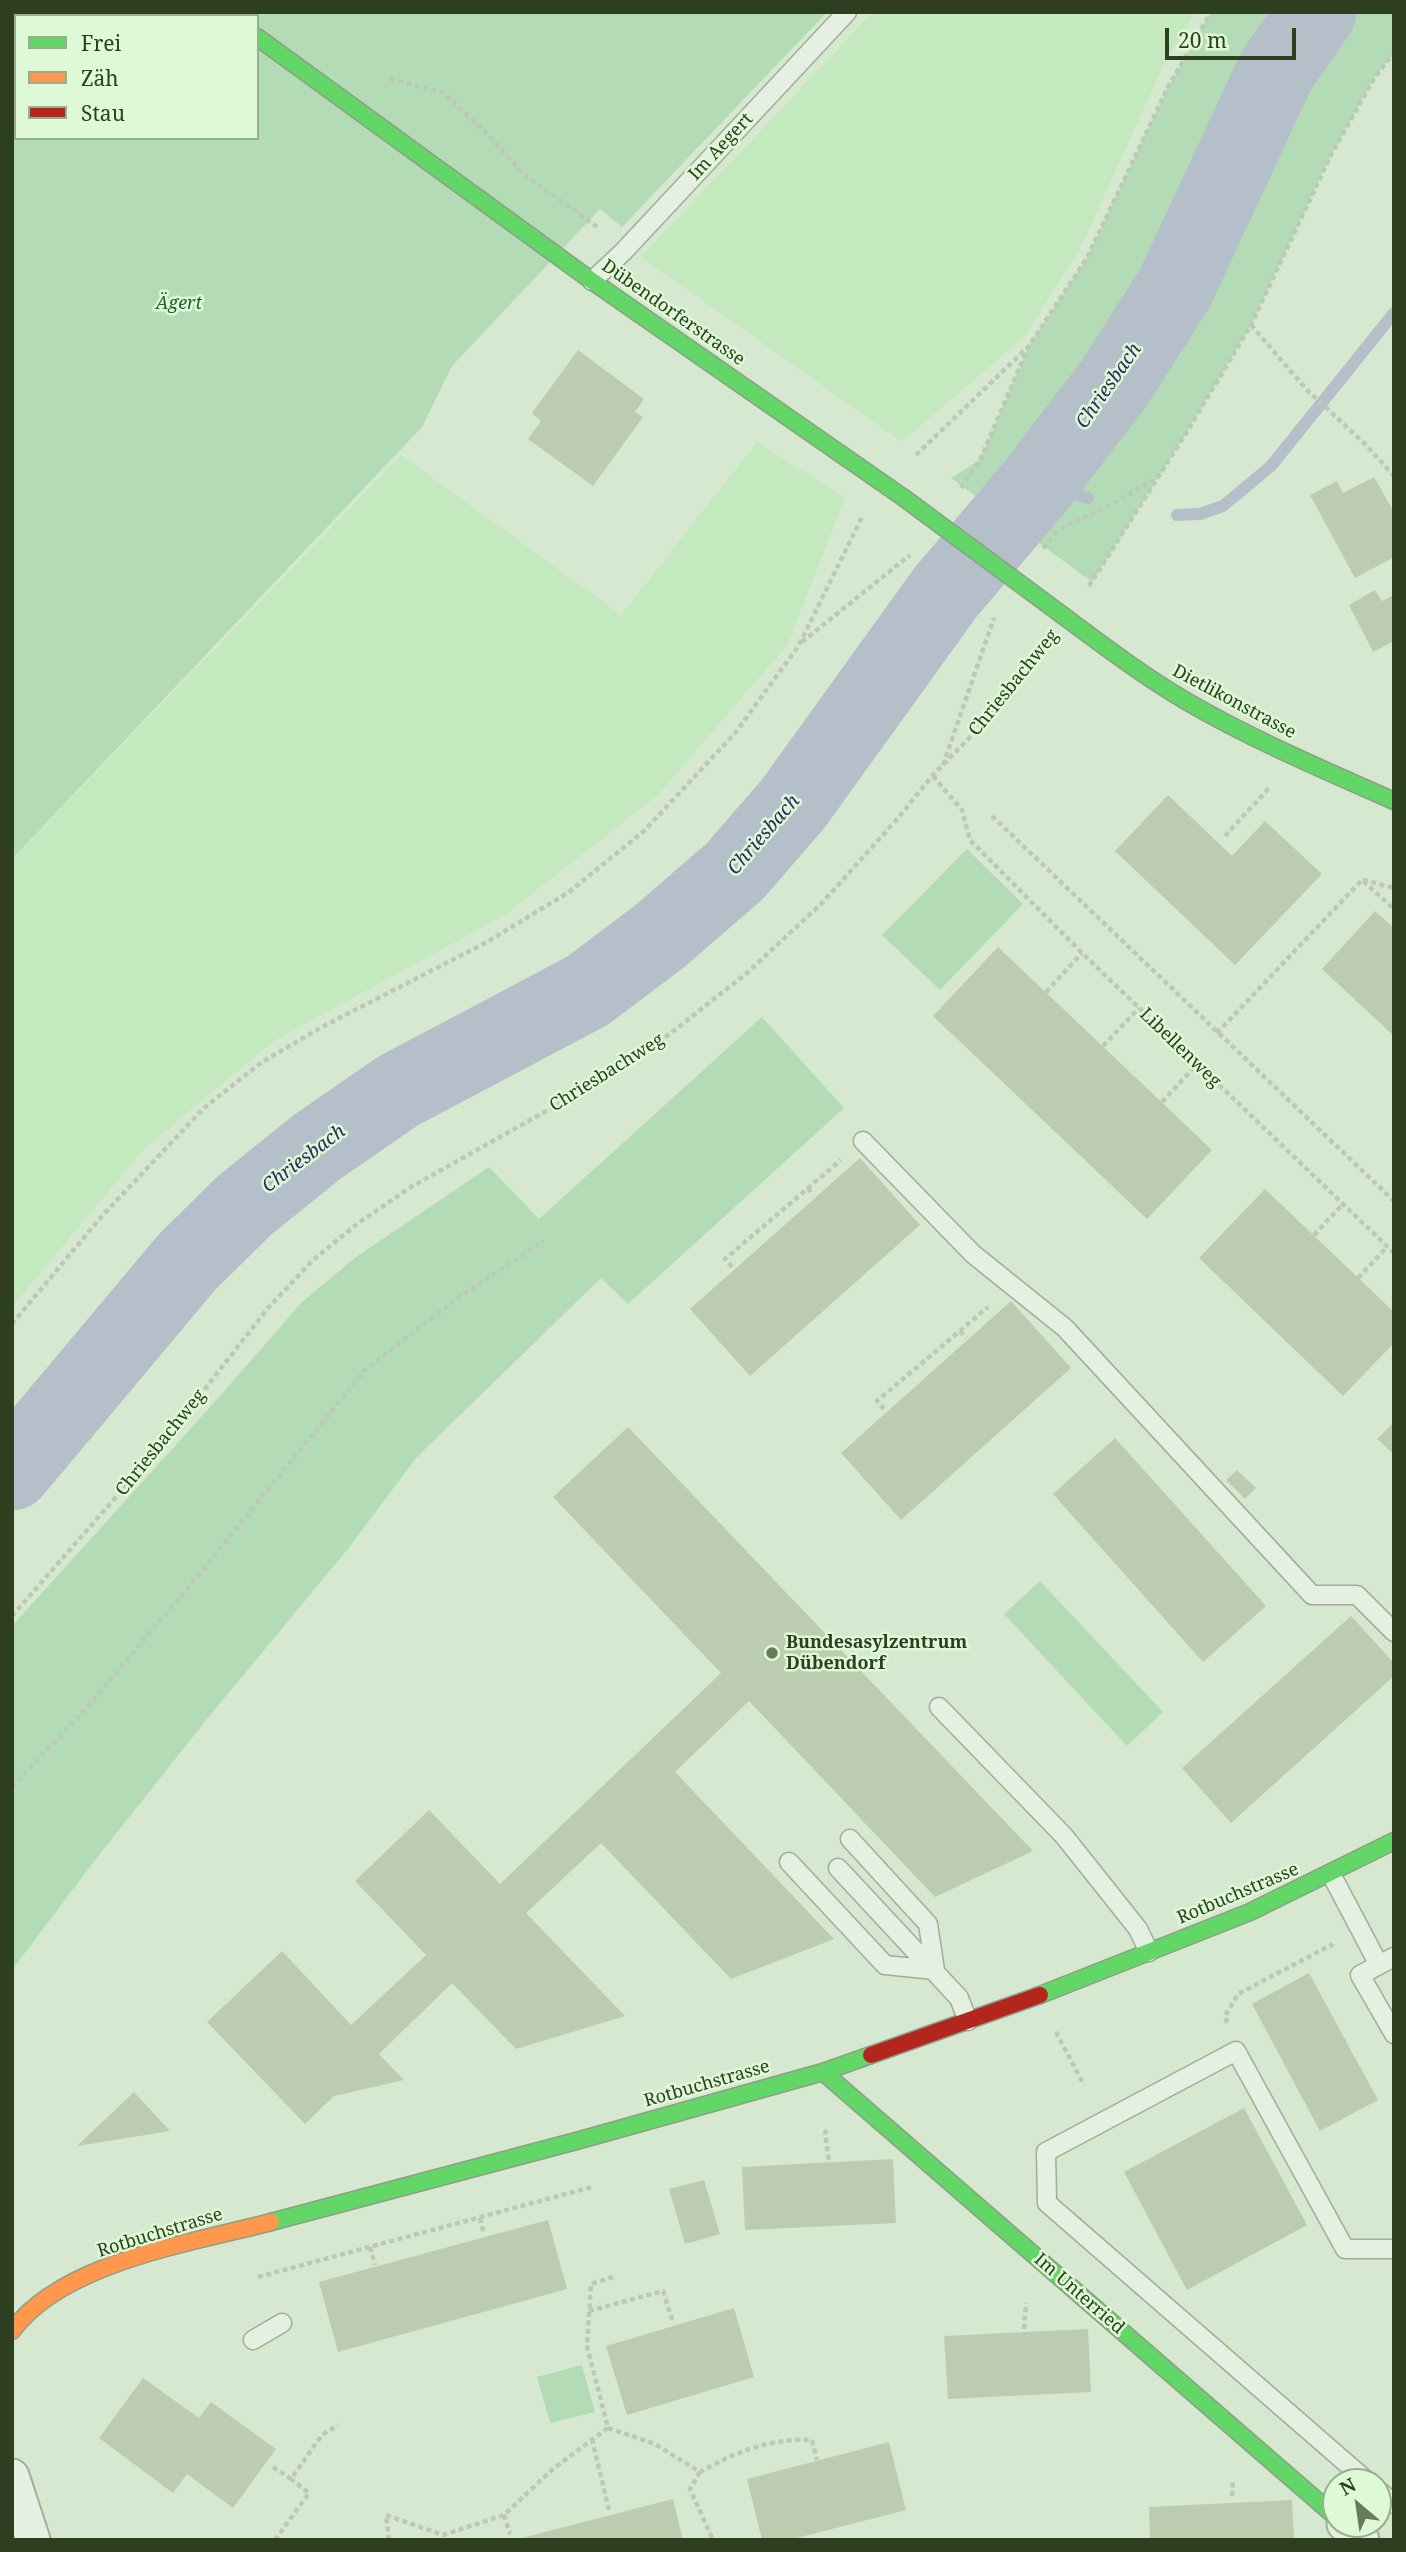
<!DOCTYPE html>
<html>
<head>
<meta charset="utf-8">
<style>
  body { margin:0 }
  #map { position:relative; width:1406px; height:2552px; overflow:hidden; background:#d6e8d0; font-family:"Noto Serif",serif }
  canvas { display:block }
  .frame { position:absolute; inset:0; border:14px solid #2d3f1e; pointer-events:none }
  .legend { position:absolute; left:14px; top:14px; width:245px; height:126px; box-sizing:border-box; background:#def9d6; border:2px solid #97af8c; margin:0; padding:9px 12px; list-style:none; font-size:21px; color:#2d3f1e }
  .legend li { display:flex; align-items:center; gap:14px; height:35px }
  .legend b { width:35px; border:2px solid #97af8c }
  .north { position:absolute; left:1322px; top:2468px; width:70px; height:70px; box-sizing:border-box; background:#def9d6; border:2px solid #97af8c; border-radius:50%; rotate:331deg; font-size:19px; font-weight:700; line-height:28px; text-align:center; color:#2d3f1e }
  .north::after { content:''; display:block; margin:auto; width:24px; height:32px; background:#687a5c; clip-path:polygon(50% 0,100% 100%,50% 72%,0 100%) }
  .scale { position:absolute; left:1165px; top:28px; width:131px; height:32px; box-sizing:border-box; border:4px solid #2d3f1e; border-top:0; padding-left:9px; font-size:21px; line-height:24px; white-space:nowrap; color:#2d3f1e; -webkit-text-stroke:5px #def9d6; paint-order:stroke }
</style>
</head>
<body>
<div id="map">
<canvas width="1406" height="2552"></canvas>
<div class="frame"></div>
<ul class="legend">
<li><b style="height:9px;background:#63d668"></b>Frei</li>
<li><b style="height:9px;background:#ff974d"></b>Zäh</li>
<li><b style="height:9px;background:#b3261e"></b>Stau</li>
</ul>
<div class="north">N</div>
<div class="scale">20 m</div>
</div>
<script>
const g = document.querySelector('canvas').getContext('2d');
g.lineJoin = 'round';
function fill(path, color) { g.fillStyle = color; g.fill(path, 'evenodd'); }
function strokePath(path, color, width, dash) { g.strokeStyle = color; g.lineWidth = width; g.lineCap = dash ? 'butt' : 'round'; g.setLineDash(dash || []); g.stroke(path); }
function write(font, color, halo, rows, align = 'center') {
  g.font = font + ' "Noto Serif",serif'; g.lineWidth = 5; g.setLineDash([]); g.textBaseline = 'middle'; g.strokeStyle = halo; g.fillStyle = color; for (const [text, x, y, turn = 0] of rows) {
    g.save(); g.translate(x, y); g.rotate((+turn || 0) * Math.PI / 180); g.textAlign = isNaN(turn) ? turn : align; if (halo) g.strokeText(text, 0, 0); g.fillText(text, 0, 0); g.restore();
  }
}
fill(new Path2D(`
  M873,12h323l-29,46 -86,189 -55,88 -124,107 -261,-185z
  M757,442l88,55 -57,147 -130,151 -153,120 -231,126 -130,108 -132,158v-447l389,-405 220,160z`), '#c5e9bf');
fill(new Path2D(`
  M12,12h815l-205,215 -22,-18 -148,157 -30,61 -410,432zM16,16h241v122h-241z
  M1211,12h183v41l-19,24 -44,78 -80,170 -66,110 -93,147 -141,-104 29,-18 49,-114 58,-88 80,-169z
  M967,849l56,55 -83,86 -58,-55z
  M762,1017l82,91 -216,196 -27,-26 -185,180 -69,92 -140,169 -115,145 -80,106v-344l200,-221 90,-103 54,-45 133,-90 50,52z
  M1040,1581l123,131 -36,34 -123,-132z
  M582,2365l13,47 -45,11 -13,-46z`), '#b3dcb6');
strokePath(new Path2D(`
  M1038,483l50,15
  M1177,515l23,-1 23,-8 48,-40 123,-153`), '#b5bfc9', 12);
strokePath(new Path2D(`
  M12,1471l175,-209 58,-57 72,-58 81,-56 189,-100 73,-55 75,-65 58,-67 152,-211 93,-110 77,-101 60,-94 101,-217 41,-59`), '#b5bfc9', 79);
fill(new Path2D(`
  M578,350l66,49 -9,13 8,5 -50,69 -65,-47 13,-18 -9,-8z
  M1374,477l20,35v45l-39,21 -45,-83 27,-14 6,12z
  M1375,590l7,11 12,-6v46l-21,11 -24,-47z
  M1168,795l64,61 33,-35 57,53 -87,91 -120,-114z
  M1375,911l19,17v108l-72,-67z
  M998,947l214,203 -65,69 -214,-203z
  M860,1158l60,67 -170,151 -60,-67z
  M1265,1189l129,123v31l-51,53 -144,-138z
  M1011,1301l60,67 -170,152 -60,-67z
  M1394,1422v32l-17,-15z
  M628,1427l405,424 -98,46 -186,-196 -74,71 159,167 -103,40 -130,-136 -75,70 99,103 -109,33 -64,-66 -73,71 25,26 -70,16 -29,28 -98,-102 75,-71 69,74 75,-70 -71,-74 74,-71 71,74 221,-211 -168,-176z
  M1115,1438l151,168 -63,56 -150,-168z
  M1237,1470l19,18 -11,11 -19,-19z
  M1351,1616l43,47v13l-163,147 -49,-55z
  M1309,1973l69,127 -58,31 -68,-127z
  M134,2092l36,39 -93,15z
  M1244,2108l63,117 -120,65 -63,-118z
  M893,2159l3,64 -151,7 -3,-63z
  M704,2180l16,54 -35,10 -16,-55z
  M548,2220l19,69 -229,63 -19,-70z
  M734,2308l20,69 -127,38 -21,-69z
  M1088,2329l3,63 -143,7 -4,-63z
  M143,2378l56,40 12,-16 65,47 -43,59 -46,-34 -14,19 -74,-55z
  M889,2442l17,68 -117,30h-27l-15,-61z
  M673,2499l10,41h-165v-1z
  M1292,2500l2,40h-144l-1,-33z`), '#bcccb0');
const lane = new Path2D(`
  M592,281l31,-29 224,-240
  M863,1141l110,113 92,74 247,267h45l37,37
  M939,1707l125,129 74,93 11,23
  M850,1839l78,85 7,46
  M789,1862l96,103 50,5
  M838,1868l121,130 9,23
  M1331,1874l48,91
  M1394,1957l-34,18 34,59
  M253,2340l29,-17
  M1368,2482l-321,-279 -1,-51 190,-101 109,198h49
  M1378,2490l16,14`);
const street = new Path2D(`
  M12,2476l21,64
  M1344,2524l18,16`);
const fast = new Path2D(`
  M257,37l335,244 312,217
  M1046,603c46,34 91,69 140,98 67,39 138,69 208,100
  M1040,1995l210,-83 144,-71
  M823,2072l513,445
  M271,2222l309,-82 243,-68 48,-17`);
const slow = new Path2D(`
  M12,2331c50,-69 180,-88 259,-109`);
const jam = new Path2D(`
  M223,12l4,4
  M871,2055l169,-60`);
strokePath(lane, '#a0ae98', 21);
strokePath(street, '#a0ae98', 37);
strokePath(fast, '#909d88', 19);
strokePath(slow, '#909d88', 19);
strokePath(jam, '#909d88', 19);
strokePath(new Path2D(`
  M390,79l54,14 41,39 41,44 74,53
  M1251,325l56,65 58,54 29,32
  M916,455l113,-109 58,-88 80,-169 44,-77
  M961,488l19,-28 48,-112
  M1043,548c23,-29 33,-25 63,-41 16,-8 31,-18 47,-27
  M1089,586l96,-151 66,-110 80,-170 44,-78 19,-24
  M802,642l108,-87
  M943,765l51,-147
  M933,776l29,34 8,30 112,113 312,300
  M992,816l402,385
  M1225,836l44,-48
  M1363,880l31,8
  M1046,992l36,-39
  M1217,1033l145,-153 32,29
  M1103,1046l36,-38
  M1162,1102l35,-38
  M808,1188l5,7
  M1314,1235l29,-31
  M732,1267l-7,-8 116,-99
  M1358,1278l29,-31
  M12,1324l89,-107 103,-109 58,-46 60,-35 165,-85 82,-50 75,-61 92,-99 63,-87 63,-128
  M960,1331l6,7
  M884,1409l-7,-8 111,-94
  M12,1616l146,-167 110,-141 45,-48 44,-36 54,-37 194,-109 66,-45 76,-60 74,-69 78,-87 33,-41 42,-43 66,-81
  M12,1787l71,-75 123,-146 159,-196 94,-73 85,-56
  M1227,2023l-2,-7 13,-22 93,-49 2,2
  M1056,2032l28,53
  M827,2130l-2,3 4,28
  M480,2218l4,16
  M370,2247l5,18
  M258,2277l334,-90
  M589,2311l74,-20 10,32
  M1024,2329l2,-26
  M608,2428l47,16 45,28c36,-20 70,-34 112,-32l5,20
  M592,2439l17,71
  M273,2467l18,12 31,-44 16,-10
  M700,2472l-10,17 23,51
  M1232,2496l1,-14
  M504,2515l6,19
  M275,2540l34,-47 -18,-14
  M389,2540l-3,-25 57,20 61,-20 50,-47 54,-40 -21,-82 4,-62 25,-8`), '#bdc9b8', 4.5, [5, 3.5]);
strokePath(lane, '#e5f0e2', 18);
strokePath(street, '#e5f0e2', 33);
strokePath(fast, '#63d668', 16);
strokePath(slow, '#ff974d', 16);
strokePath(jam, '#b3261e', 16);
const fastBridge = new Path2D(`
  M904,498l142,105`);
strokePath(fastBridge, '#909d88', 19, []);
strokePath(fastBridge, '#63d668', 16);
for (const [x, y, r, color] of [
  [772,1653,7,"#687a5c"]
]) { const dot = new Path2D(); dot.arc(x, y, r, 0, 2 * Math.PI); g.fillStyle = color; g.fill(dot); strokePath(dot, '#def9d6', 2.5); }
write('18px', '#2d3f1e', '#def9d6', [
  ["Im Aegert",721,147,-47],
  ["Dübendorferstrasse",673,313,35],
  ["Chriesbachweg",1014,683,-51],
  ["Dietlikonstrasse",1234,702,28],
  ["Libellenweg",1180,1048,44],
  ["Chriesbachweg",607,1073,-32],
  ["Chriesbachweg",161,1443,-51],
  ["Rotbuchstrasse",1238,1894,-23],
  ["Rotbuchstrasse",707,2084,-16],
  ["Rotbuchstrasse",160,2233,-17],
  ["Im Unterried",1079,2294,41]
]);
write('italic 18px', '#225d34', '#def9d6', [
  ["Ägert",179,304]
]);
write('bold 18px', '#2d3f1e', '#def9d6', [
  ["Bundesasylzentrum",786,1643],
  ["Dübendorf",786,1664]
], 'left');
write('italic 19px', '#2c2c60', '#def9d6', [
  ["Chriesbach",1109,386,-55],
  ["Chriesbach",764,835,-49],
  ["Chriesbach",304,1159,-37]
]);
</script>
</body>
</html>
